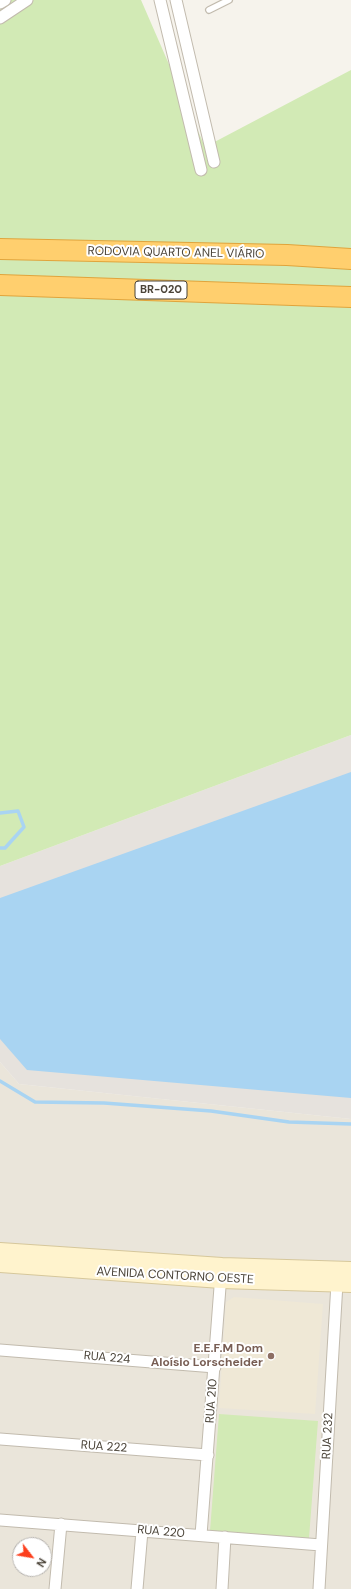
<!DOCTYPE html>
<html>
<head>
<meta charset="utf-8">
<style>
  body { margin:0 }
  #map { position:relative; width:351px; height:1589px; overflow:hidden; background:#f6f3ec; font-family:"DM Sans",sans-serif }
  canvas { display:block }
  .north { position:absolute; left:12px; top:1537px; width:40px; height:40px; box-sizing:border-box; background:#fff; border:1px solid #b7b4b0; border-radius:50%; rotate:121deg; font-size:11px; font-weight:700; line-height:16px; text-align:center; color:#4b4439 }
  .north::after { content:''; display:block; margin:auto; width:14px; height:18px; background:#fc3f1d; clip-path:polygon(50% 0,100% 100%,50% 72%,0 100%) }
</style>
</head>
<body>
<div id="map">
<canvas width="351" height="1589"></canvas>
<div class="north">N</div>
</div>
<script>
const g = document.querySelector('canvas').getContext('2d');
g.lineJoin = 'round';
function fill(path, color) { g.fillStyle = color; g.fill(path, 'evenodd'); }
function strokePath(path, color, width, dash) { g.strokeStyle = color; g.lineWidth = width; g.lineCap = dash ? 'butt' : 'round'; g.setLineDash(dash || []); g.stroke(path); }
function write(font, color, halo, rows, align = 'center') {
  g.font = font + ' "DM Sans",sans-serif'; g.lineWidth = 4; g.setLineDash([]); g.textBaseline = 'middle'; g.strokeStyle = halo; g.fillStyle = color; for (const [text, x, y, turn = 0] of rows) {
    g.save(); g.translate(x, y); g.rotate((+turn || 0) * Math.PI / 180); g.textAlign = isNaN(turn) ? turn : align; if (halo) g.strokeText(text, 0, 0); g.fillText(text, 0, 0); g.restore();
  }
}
fill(new Path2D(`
  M0,1062l19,22 332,35v470h-351zM20,1545h24v24h-24z`), '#eae5da');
fill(new Path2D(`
  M351,735v384l-332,-35 -19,-22v-196z`), '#e6e2dd');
fill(new Path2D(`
  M234,1297l89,7 -8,110 -96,-6 7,-106z`), '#efe8d6');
fill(new Path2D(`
  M0,0h141l64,147 146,-77v665l-351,131z
  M219,1414l99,7 -9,117 -99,-7z`), '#d2eab5');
fill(new Path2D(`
  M351,772v326l-324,-28 -27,-31v-141z`), '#a9d4f2');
strokePath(new Path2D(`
  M0,813l18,-2 6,16 -19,21h-5
  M0,1081l35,21 69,1 107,8 78,11 62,2`), '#a9d4f2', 3.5);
const lane = new Path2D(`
  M209,10l20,-10`);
const street = new Path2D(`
  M160,0l41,170
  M176,0l38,162
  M0,3l5,-3
  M0,18l27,-18
  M0,1350l215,17
  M0,1439l208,16
  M0,1520l321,25
  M201,1535l20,-261
  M55,1589l6,-65
  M137,1589l5,-58
  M222,1589l3,-52
  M319,1589l18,-306`);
const secondary = new Path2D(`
  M0,1251l222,15 129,4
  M0,1264l221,16 130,4`);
const highway = new Path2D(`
  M0,249l287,6 64,4
  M0,285l351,12`);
strokePath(lane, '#c2bbae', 8);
strokePath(street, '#c2bbae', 13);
strokePath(secondary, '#d6c79b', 18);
strokePath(highway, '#e0a43c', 22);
strokePath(lane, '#fff', 5.5);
strokePath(street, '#fff', 11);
strokePath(secondary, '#fff3cd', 16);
strokePath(highway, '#ffcf6e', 20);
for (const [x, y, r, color] of [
  [271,1356,4,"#8d6e63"]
]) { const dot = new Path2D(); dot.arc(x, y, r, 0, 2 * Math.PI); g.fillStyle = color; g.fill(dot); strokePath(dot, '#fff', 1.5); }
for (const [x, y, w] of [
  [161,290,52]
]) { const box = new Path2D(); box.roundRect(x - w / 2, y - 9, w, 18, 3); g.fillStyle = '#fff'; g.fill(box); strokePath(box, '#4b4439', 1); }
write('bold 11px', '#4b4439', null, [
  ["BR-020",161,290]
]);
write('12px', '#4b4439', '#fff', [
  ["RODOVIA QUARTO ANEL VIÁRIO",176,253,1],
  ["AVENIDA CONTORNO OESTE",175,1276,3],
  ["RUA 224",107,1358,5],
  ["RUA 210",212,1401,-86],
  ["RUA 232",328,1436,-87],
  ["RUA 222",104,1447,4],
  ["RUA 220",161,1532,5]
]);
write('bold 12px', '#785e54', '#fff', [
  ["E.E.F.M Dom",263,1349],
  ["Aloísio Lorscheider",263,1363]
], 'right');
</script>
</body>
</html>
